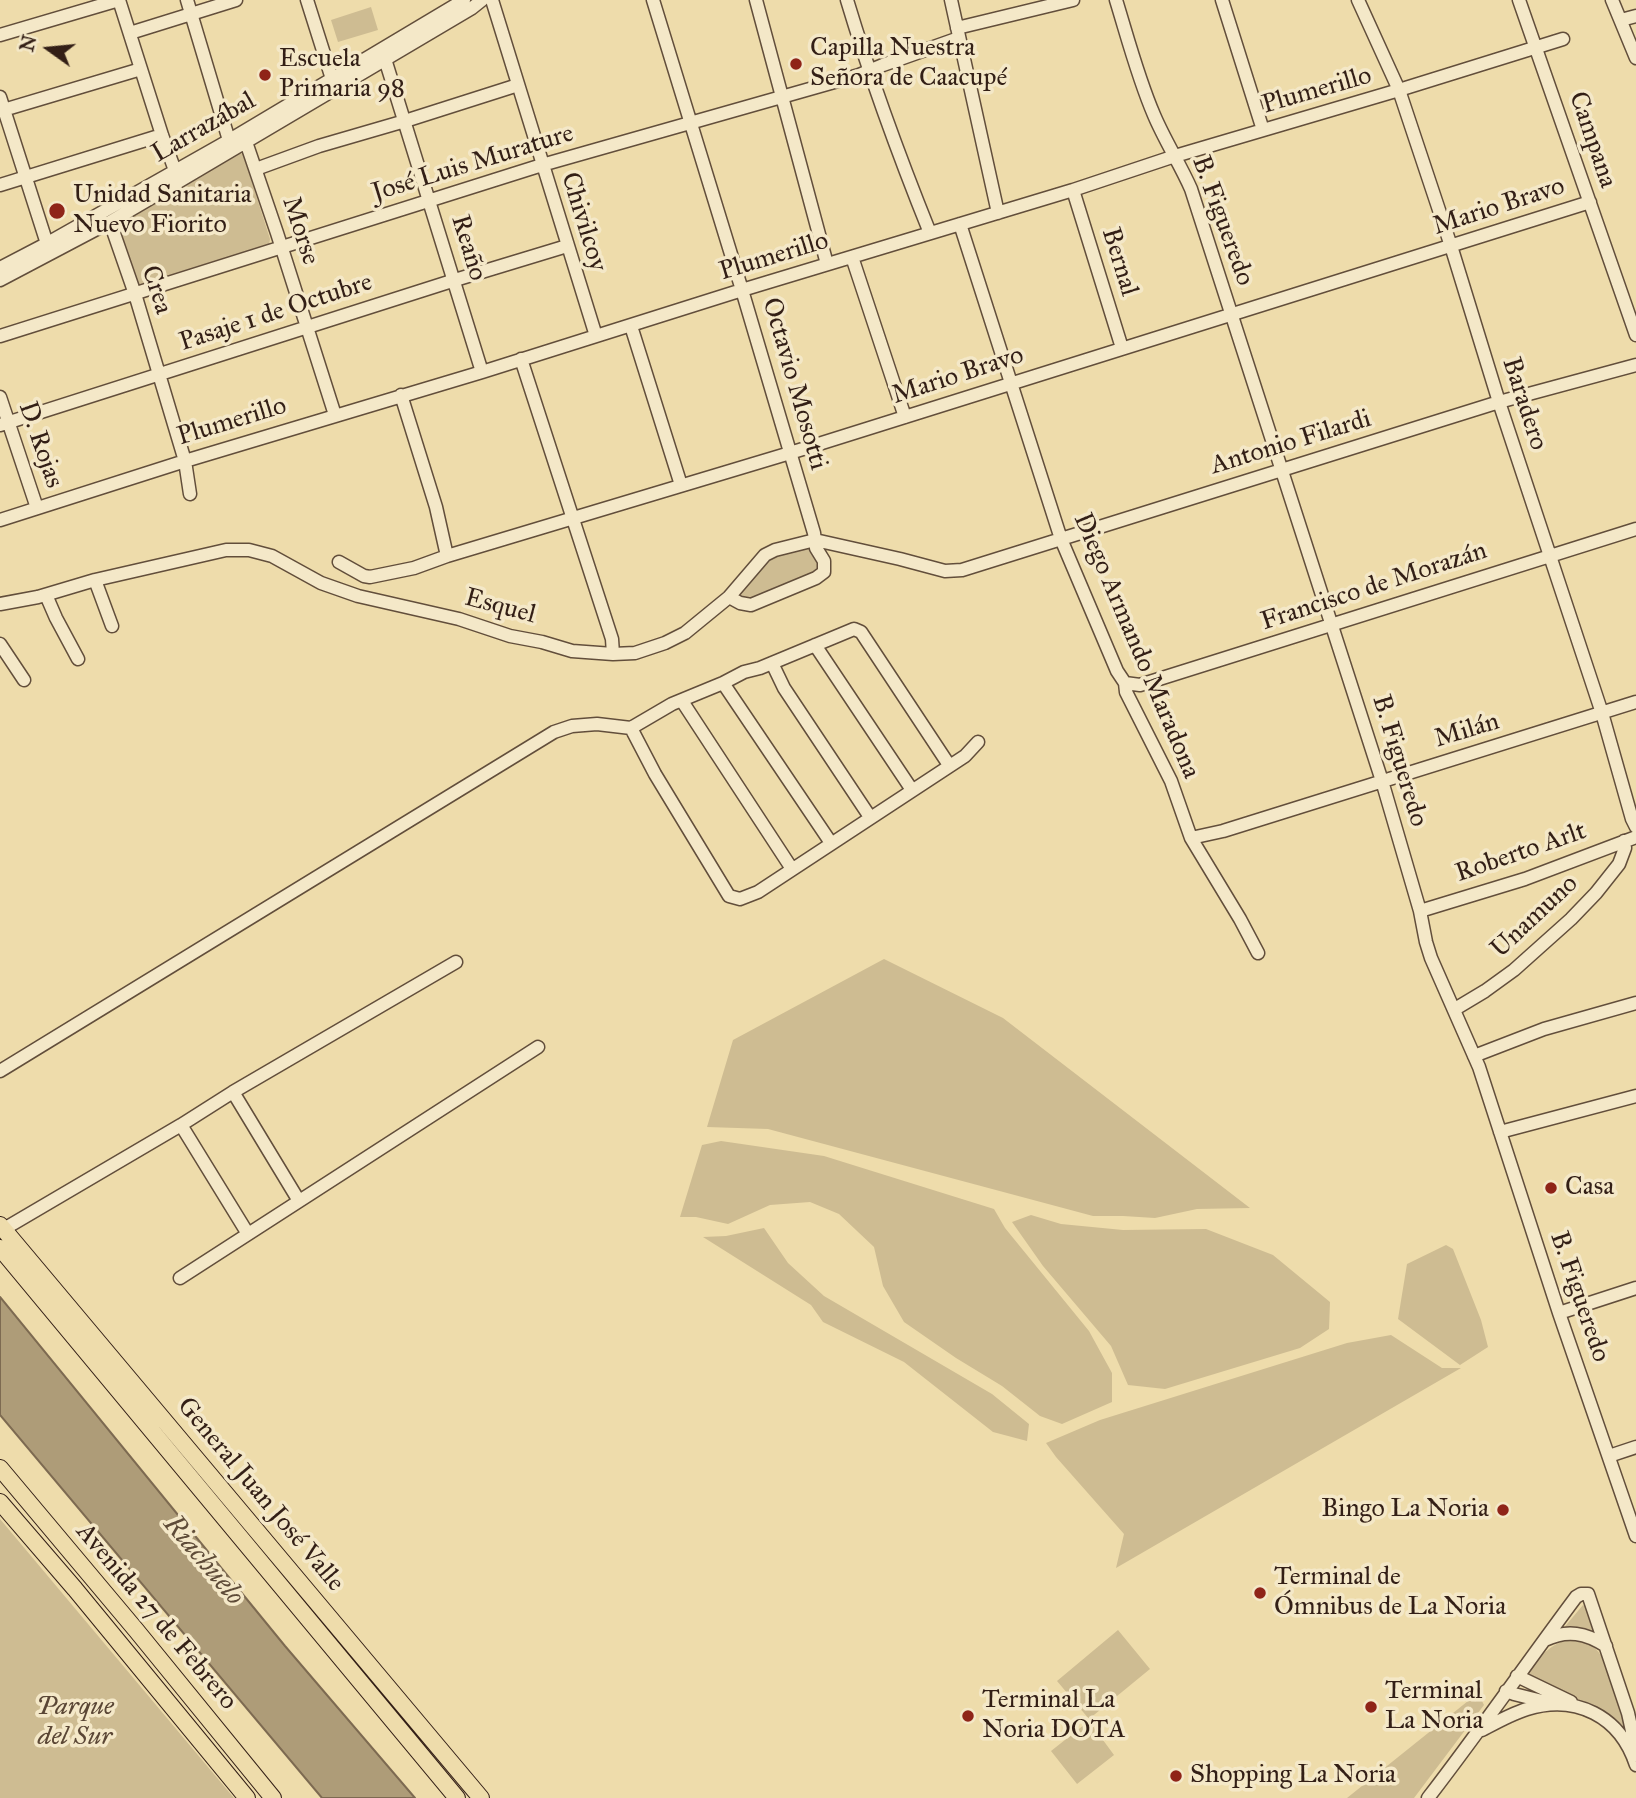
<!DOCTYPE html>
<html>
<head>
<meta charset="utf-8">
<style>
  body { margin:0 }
  #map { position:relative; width:1636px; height:1798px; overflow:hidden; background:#eedcab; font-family:"IM FELL Great Primer",serif }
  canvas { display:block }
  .north { position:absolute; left:14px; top:14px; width:70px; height:70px; -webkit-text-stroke:5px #f4e8c8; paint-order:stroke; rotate:285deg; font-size:19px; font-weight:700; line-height:28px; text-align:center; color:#331f16 }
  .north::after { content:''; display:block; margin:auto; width:24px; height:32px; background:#331f16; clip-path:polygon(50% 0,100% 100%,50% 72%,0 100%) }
</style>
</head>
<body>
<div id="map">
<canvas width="1636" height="1798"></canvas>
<div class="north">N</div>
</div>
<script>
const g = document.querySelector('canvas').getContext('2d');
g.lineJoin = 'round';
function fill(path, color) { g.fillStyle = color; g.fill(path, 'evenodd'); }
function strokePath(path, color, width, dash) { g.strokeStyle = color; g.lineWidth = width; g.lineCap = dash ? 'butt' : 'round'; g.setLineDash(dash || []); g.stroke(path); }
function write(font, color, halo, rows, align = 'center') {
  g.font = font + ' "IM FELL Great Primer",serif'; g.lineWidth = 7; g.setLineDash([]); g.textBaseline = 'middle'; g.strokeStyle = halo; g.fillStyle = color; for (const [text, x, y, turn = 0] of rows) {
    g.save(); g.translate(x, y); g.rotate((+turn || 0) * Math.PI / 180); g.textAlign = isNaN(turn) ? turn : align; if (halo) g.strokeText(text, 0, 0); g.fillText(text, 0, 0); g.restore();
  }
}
fill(new Path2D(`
  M371,7l7,23 -40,12 -7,-22z
  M238,153l5,1 27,85 -1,6 -132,42 -23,-64z
  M808,549l7,5 6,14 -4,5 -60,27 -15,-3 -3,-3 22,-31 22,-12z
  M884,959l119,59 247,190 -53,1 -42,9 -32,-2h-30l-325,-87 -61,-2 26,-87z
  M721,1141l103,15 170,53 11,19 84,103 23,42v29l-50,22 -22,-8 -38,-30 -46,-28 -52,-36 -21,-36 -9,-39 -35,-33 -29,-12 -40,3 -42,19 -32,-7h-16l22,-72z
  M1031,1215l30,9 62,6 83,-1 67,26 57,47 -1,27 -29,19 -135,41 -37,-4 -17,-39 -68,-80 -31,-44z
  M764,1228l24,35 36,33 168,98 37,30 -2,17 -34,-9 -89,-70 -81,-40 -12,-17 -108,-68 23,-1z
  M1446,1245l7,4 28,71 7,27 -28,18 -62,-46 9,-55z
  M1391,1335l51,33h19l-345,200 8,-34 -68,-77 -10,-14 54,-23 247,-77z
  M0,1519l234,279h-234z
  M1583,1605l2,1 9,28 -32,-4z
  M1118,1630l32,39 -61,50 -32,-38z
  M1567,1640c17,-1 29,5 37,20l22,71 -23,-20 -16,-8 -24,-7 -39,-19c13,-16 22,-31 43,-37z
  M1478,1693l6,12 -70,93h-67z
  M1089,1721l25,34 -37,29 -26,-33z`), '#cebc92');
const water = new Path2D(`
  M0,1297l285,349 130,152h-93l-322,-383z`);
fill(water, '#ae9c78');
strokePath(water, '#7d6a51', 2);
const minor = new Path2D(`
  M119,0l43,135 15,41
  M187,0l44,147
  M307,0l25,79 4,7
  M492,0l104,336
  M653,0l89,290 72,243 2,15 8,13v11l-8,6 -65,27 -11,-2 -11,-6
  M756,0l71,264
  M847,0c24,80 52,156 83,233
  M951,0l47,213
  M1116,0c12,39 22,78 38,115 11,26 26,49 37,74l191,592 38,130 6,31 5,16 48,109 80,246 77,223
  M1222,0l41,130
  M1358,0l41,90 52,156 48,156 103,311 30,106 4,8
  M1519,0l117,335
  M1612,0l24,58
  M1621,20l15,-4
  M957,28l116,-28
  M130,33l106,-33
  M0,35l119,-35
  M385,59l97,313
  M0,97l49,153
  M0,111l141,-42
  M246,142l31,91 58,182
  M256,169l63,-23 86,-25 113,-36
  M0,185l162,-50
  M1073,190l49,158
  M110,222l25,72 50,167 5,33
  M960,224l101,315 56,132 8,12 1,9 45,89 20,57 49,81 18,34
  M852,257l53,160
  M0,268l46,-24 182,-103 236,-141
  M0,280l110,-58 46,-27 316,-187 10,-8
  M631,326l50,159
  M0,336l542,-171 317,-90 24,-10 76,-27
  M521,359l91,280 1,15
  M401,395l35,112 11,49
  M0,397l37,111
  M0,425l455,-145 112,-34
  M0,520l185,-59 297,-89 260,-82 331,-100 102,-34 224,-66 164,-51
  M339,562l25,14 6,1 44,-9 33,-12 343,-103 800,-251
  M95,580l17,46
  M46,595l10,23 22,41
  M0,604l38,-7 57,-17 131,-30h23l23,6 49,27 37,13 101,23 51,17 32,6 30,9 41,3 22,-1 30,-10 20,-10 44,-36 36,-42 10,-5 40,-10 85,19 45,12 17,-1 537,-168 137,-37
  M0,644l24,36
  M815,645l97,145
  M772,663l12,25 86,129
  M723,683l108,160
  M1125,683l15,2 496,-156
  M682,701l110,168
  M631,728l24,46 74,122 11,3 18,-7 207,-136 13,-14
  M1191,838l32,-7 413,-129
  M1420,911l105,-32 111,-42
  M1455,1009l30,-18 29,-21 57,-51 25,-26 23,-29 6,-16 -1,-7
  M1474,1056l70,-27 92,-26
  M0,1071l554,-339 18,-6 25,-2 34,4 41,-24 51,-21 21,-11 16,-4 94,-39 7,3 88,133
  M233,1092l66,109
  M181,1125l67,109
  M1500,1132l136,-36
  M4,1229l177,-104 52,-33 223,-130
  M180,1278l358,-231
  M1559,1313l77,-25
  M1609,1456l27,-9
  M1545,1640c22,-11 41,-7 61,6
  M1517,1676l54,26
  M1506,1691l8,3 32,8
  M1482,1730c15,-8 29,-16 45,-21 49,-15 93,7 109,56
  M1428,1798c51,-66 98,-134 148,-201l5,-3h7l40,119 4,18 1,25`);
const major = new Path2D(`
  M0,1225l481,573
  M0,1248l457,550
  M0,1468l136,162 137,168
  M0,1502l75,87 172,209`);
strokePath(minor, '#624e3b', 15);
strokePath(major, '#331f16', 18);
strokePath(minor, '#f4e8c8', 12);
strokePath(major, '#eedcab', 16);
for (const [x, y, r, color] of [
  [796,64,7,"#8f2418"],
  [265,75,7,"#8f2418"],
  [57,211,9,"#8f2418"],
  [1551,1188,7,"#8f2418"],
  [1503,1510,7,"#8f2418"],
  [1260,1593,7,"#8f2418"],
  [1371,1707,7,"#8f2418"],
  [968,1716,7,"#8f2418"],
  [1176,1776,7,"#8f2418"]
]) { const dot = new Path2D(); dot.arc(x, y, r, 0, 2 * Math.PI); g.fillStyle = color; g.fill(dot); strokePath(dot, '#f4e8c8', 2.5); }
write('26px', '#331f16', '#f4e8c8', [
  ["Capilla Nuestra",810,49],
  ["Señora de Caacupé",810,79],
  ["Escuela",279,60],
  ["Primaria 98",279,90],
  ["Unidad Sanitaria",73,196],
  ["Nuevo Fiorito",73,226],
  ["Casa",1565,1188],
  ["Bingo La Noria",1489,1510,"right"],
  ["Terminal de",1274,1578],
  ["Ómnibus de La Noria",1274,1608],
  ["Terminal",1385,1692],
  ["La Noria",1385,1722],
  ["Terminal La",982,1701],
  ["Noria DOTA",982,1731],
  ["Shopping La Noria",1190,1776]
], 'left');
write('26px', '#331f16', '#f4e8c8', [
  ["Plumerillo",1317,91,-16],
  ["Larrazábal",204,128,-30],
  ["Campana",1592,140,71],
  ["José Luis Murature",473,164,-17],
  ["Mario Bravo",1499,207,-18],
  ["B. Figueredo",1222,221,70],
  ["Chivilcoy",583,222,73],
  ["Morse",300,231,72],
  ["Reaño",468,248,73],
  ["Plumerillo",774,257,-17],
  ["Bernal",1119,262,73],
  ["Crea",156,290,72],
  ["Pasaje 1 de Octubre",276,313,-18],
  ["Mario Bravo",958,376,-18],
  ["Octavio Mosotti",794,384,74],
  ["Baradero",1524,404,72],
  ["Plumerillo",232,422,-17],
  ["Antonio Filardi",1291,443,-17],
  ["D. Rojas",40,445,71],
  ["Francisco de Morazán",1374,587,-18],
  ["Esquel",500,607,15],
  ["Diego Armando Maradona",1136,646,67],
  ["Milán",1467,731,-17],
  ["B. Figueredo",1399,761,73],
  ["Roberto Arlt",1521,853,-19],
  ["Unamuno",1535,917,-43],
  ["B. Figueredo",1579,1297,71],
  ["General Juan José Valle",260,1495,50],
  ["Avenida 27 de Febrero",156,1617,50]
]);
write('italic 26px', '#5a4635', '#f4e8c8', [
  ["Parque",75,1708],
  ["del Sur",75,1738]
]);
write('italic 28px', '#5e4b38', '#f4e8c8', [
  ["Riachuelo",203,1561,50]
]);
</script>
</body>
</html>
